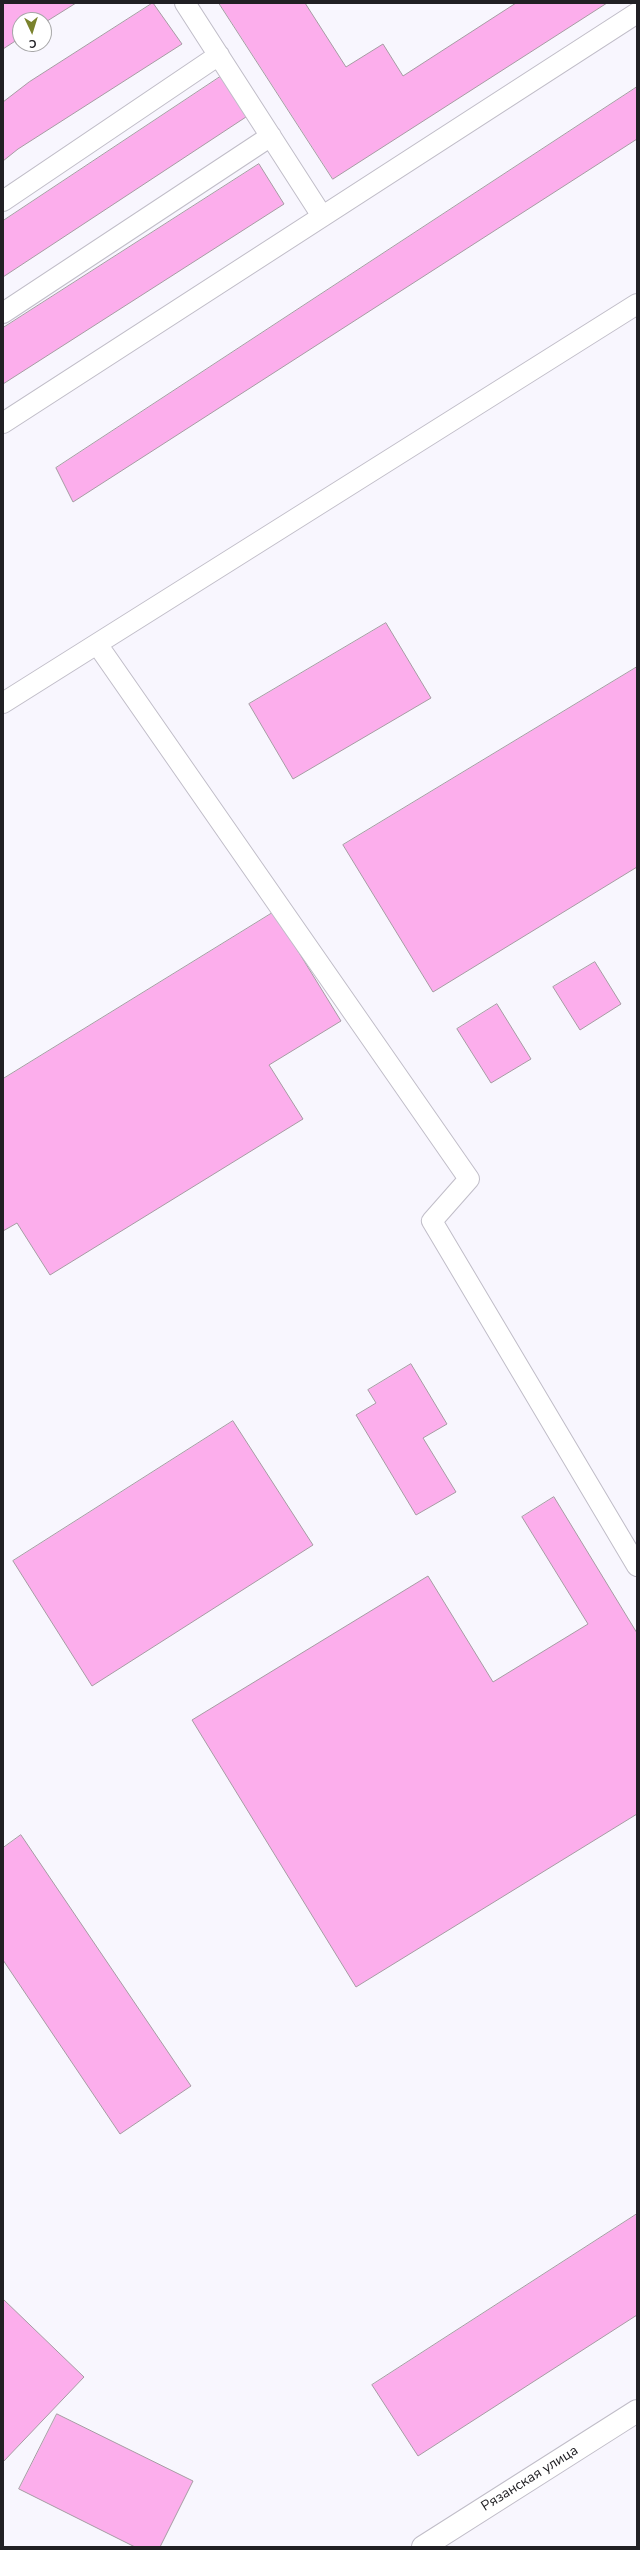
<!DOCTYPE html>
<html>
<head>
<meta charset="utf-8">
<style>
  body { margin:0 }
  #map { position:relative; width:640px; height:2550px; overflow:hidden; background:#f8f6fe; font-family:"Nunito Sans",sans-serif }
  canvas { display:block }
  .frame { position:absolute; inset:0; border:4px solid #212024; pointer-events:none }
  .north { position:absolute; left:12px; top:12px; width:40px; height:40px; box-sizing:border-box; background:#fff; border:1px solid #a6a6a7; border-radius:50%; rotate:176deg; font-size:11px; font-weight:700; line-height:16px; text-align:center; color:#212024 }
  .north::after { content:''; display:block; margin:auto; width:14px; height:18px; background:#7a822d; clip-path:polygon(50% 0,100% 100%,50% 72%,0 100%) }
</style>
</head>
<body>
<div id="map">
<canvas width="640" height="2550"></canvas>
<div class="frame"></div>
<div class="north">С</div>
</div>
<script>
const g = document.querySelector('canvas').getContext('2d');
g.lineJoin = 'round';
function fill(path, color) { g.fillStyle = color; g.fill(path, 'evenodd'); }
function strokePath(path, color, width, dash) { g.strokeStyle = color; g.lineWidth = width; g.lineCap = dash ? 'butt' : 'round'; g.setLineDash(dash || []); g.stroke(path); }
function write(font, color, halo, rows, align = 'center') {
  g.font = font + ' "Nunito Sans",sans-serif'; g.lineWidth = 4; g.setLineDash([]); g.textBaseline = 'middle'; g.strokeStyle = halo; g.fillStyle = color; for (const [text, x, y, turn = 0] of rows) {
    g.save(); g.translate(x, y); g.rotate((+turn || 0) * Math.PI / 180); g.textAlign = isNaN(turn) ? turn : align; if (halo) g.strokeText(text, 0, 0); g.fillText(text, 0, 0); g.restore();
  }
}
const building = new Path2D(`
  M3,3h73l-32,20v-3h-24v18l-17,11z
  M153,3l29,41 -164,105 -15,12v-59l26,-20z
  M219,3h86l41,64 37,-23 20,32 113,-73h91l-274,176z
  M223,75l26,40 -246,162v-56z
  M637,87v52l-564,363 -17,-34z
  M259,164l25,40 -281,180v-56z
  M386,623l45,75 -138,81 -44,-75z
  M637,667v200l-204,125 -90,-147z
  M274,912l67,109 -72,44 34,54 -253,156 -33,-52 -14,8v-152z
  M595,962l26,42 -41,26 -27,-43z
  M497,1004l34,55 -40,24 -34,-54z
  M411,1364l36,60 -24,14 33,54 -40,23 -60,-100 20,-12 -8,-13z
  M233,1421l80,124 -221,141 -79,-125z
  M554,1497l83,136v181l-281,173 -164,-267 236,-144 65,106 95,-58 -66,-107z
  M21,1835l170,251 -71,48 -117,-174v-112z
  M637,2214v101l-219,141 -46,-71z
  M3,2299l81,78 -81,85z
  M57,2414l136,67 -33,66h-25l-116,-58z`);
fill(building, '#fcaeec');
strokePath(building, '#a69ba3', 1);
const service = new Path2D(`
  M185,3l137,213
  M3,201l216,-146
  M3,313l268,-177
  M3,423l634,-410
  M97,644l372,535 -37,42 205,345
  M3,703l634,-399`);
const secondary = new Path2D(`
  M423,2547l214,-136`);
strokePath(service, '#c0bdc8', 22);
strokePath(secondary, '#c0bdc8', 24);
strokePath(service, '#fff', 20);
strokePath(secondary, '#fff', 22);
write('14px', '#212024', '#fff', [
  ["Рязанская улица",530,2479,-32]
]);
</script>
</body>
</html>
